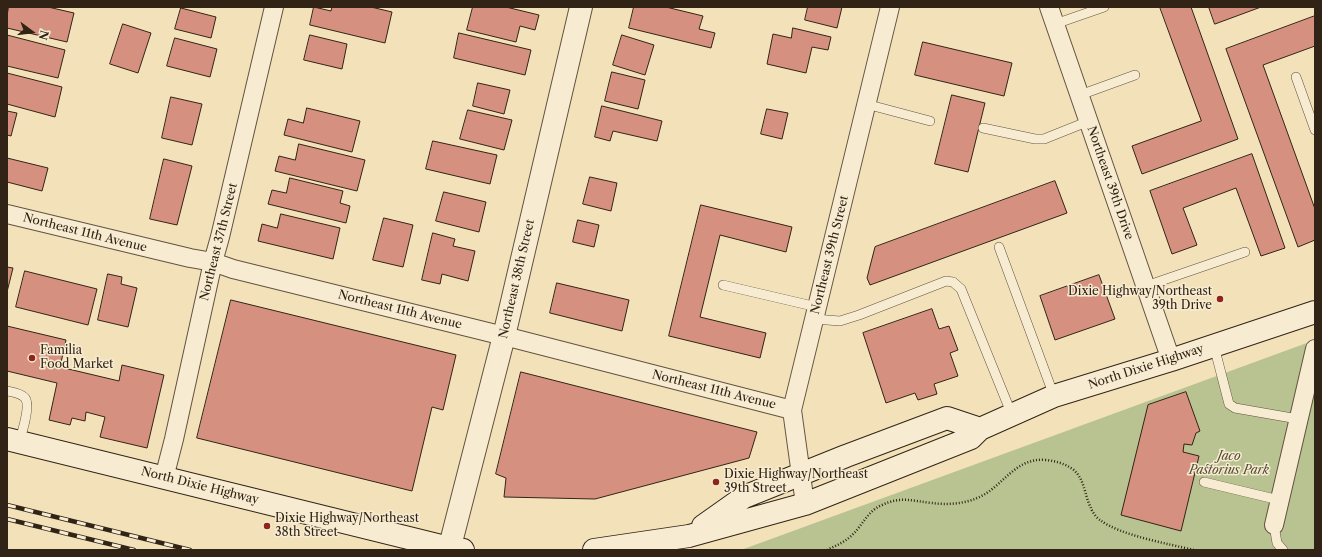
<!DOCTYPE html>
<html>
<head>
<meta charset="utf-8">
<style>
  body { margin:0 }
  #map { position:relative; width:1322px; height:557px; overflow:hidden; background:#f3e1b9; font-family:"Libre Caslon Text",serif }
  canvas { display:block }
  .frame { position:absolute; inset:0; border:8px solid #312416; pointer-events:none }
  .north { position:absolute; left:12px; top:12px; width:40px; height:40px; -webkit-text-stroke:3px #f7ecd2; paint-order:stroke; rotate:105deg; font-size:11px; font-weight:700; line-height:16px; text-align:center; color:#312416 }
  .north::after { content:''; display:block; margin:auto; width:14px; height:18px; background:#312416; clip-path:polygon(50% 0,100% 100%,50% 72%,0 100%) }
</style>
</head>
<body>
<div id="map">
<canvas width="1322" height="557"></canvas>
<div class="frame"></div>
<div class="north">N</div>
</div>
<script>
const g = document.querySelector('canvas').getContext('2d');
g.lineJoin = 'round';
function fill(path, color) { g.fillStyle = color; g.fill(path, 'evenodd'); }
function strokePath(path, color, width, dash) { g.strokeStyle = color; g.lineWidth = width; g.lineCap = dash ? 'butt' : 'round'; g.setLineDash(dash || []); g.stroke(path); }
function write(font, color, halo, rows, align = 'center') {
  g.font = font + ' "Libre Caslon Text",serif'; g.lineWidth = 3; g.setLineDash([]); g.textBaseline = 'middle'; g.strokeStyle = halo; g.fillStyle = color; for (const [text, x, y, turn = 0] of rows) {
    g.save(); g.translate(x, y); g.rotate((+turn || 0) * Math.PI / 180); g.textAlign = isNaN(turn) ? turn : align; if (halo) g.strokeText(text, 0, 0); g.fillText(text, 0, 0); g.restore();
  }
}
fill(new Path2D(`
  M1315,340v210h-574z`), '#b8c391');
const building = new Path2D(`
  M9,7h39l26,6 -7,29 -60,-14v-12z
  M314,7l17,4 1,-4h39l21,5 -7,31 -75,-18z
  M473,7h33l33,8 -4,15 -15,-4 -4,16 -49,-12z
  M634,7h32l37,9 -4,13 16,4 -4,15 -82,-20z
  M808,7h34l-5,21 -32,-8z
  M1160,7h31l47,132 -96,35 -10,-28 69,-25z
  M1209,7h52l-46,17z
  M181,8l35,9 -5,21 -36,-9z
  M1315,16v30l-52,19 52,144v31l-17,7 -72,-198z
  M123,24l28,9 -13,40 -28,-9z
  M793,28l38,9 -3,13 -16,-3 -6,26 -39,-9 6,-30 18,4z
  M459,33l72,17 -6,25 -71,-17z
  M7,35l58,15 -7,28 -51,-12z
  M310,35l37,9 -5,25 -38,-9z
  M622,35l32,10 -9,30 -32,-10z
  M175,38l42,11 -7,28 -43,-11z
  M923,42l89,21 -8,33 -89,-21z
  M612,72l33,8 -7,29 -33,-8z
  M7,73l55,14 -7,30 -48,-13z
  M478,83l32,7 -6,24 -31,-8z
  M952,95l33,8 -17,69 -33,-8z
  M171,97l31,7 -10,41 -30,-7z
  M602,106l60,15 -5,20 -44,-10 -3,10 -15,-4z
  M307,108l53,13 -8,31 -68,-17 4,-16 15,4z
  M767,109l21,4 -6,26 -21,-5z
  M468,110l44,10 -8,30 -44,-11z
  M7,111l10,2 -6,23 -4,-1z
  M433,141l64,14 -7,29 -64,-15z
  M299,144l66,16 -8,31 -82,-20 4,-15 16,4z
  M1252,154l33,94 -24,8 -25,-68 -53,20 14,37 -25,9 -22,-63z
  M7,158l41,10 -6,23 -35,-9z
  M164,159l28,7 -15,59 -27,-6z
  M590,177l27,6 -6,28 -28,-7z
  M290,178l53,13 -3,12 10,3 -4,17 -78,-19 4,-14 14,3z
  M1055,181l12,32 -197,72 -3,-7 8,-31z
  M444,192l42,10 -7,30 -43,-11z
  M701,205l91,22 -6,25 -66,-17 -20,82 66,16 -6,25 -91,-22z
  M281,214l59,14 -7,31 -75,-18 4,-17 15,4z
  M384,218l29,7 -10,42 -30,-7z
  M578,220l21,5 -5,22 -21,-5z
  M433,233l22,6 -2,7 22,5 -7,30 -26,-7 -2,10 -18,-4z
  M7,267l6,1 -6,24z
  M25,271l72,18 -9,36 -72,-18z
  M108,274l14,3 -1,7 16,4 -9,39 -30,-7z
  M1099,275l16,44 -60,21 -15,-44z
  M557,283l72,17 -7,31 -72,-18z
  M231,300l225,55 -13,55 -11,-3 -20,84 -215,-53z
  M932,309l7,20 10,-3 9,24 -8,3 8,23 -24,8 3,10 -19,6 -3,-7 -29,10 -23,-70z
  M7,326l59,14 -6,27 59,14 3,-16 42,10 -17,73 -47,-11 5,-20 -19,-5 -1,9 -13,-3 -2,7 -21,-5 8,-37 -50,-12z
  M521,372l236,60 -8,26 -154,41 -91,-2 2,-19 -10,-4z
  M1186,392l14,39 -4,2 -4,12 -8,-1 -1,8 16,4 -18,75 -60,-16 27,-110z`);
fill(building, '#d59080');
strokePath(building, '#312416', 1);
const service = new Path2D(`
  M1055,24l49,-17
  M1296,77l19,53
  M1080,95l55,-20
  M866,104l64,17
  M983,128l52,11h9l45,-18
  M999,247l55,149
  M723,285l94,22
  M1146,286l99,-34
  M814,319l26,2 19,-6 87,-34 7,1 8,7 51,126
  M1214,346l15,58 6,4 63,11
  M7,391c5,1 14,2 18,7 6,7 -3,35 -6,44
  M1204,482l75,18
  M1274,525l3,18 6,7`);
const minor = new Path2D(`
  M1049,7l122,353
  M7,214l183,44 23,4 20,7 283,70 276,71
  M164,478l10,-39 39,-177 7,-25 54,-230
  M805,504l-13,-94 98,-403
  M1274,525l41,-176`);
const tertiary = new Path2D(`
  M449,550l55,-214 77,-329`);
const secondary = new Path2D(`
  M7,439l442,109 14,2
  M703,526l41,-29 102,-41 101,-38 33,11
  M594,550l95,-14 116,-32 166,-66 9,-9 74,-33 117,-36 144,-48`);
strokePath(service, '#62533f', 10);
strokePath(minor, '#62533f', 20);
strokePath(tertiary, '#62533f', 24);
strokePath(secondary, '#312416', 24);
strokePath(new Path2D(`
  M827,550c8,-4 16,-7 23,-13 12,-10 17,-26 32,-32 19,-9 30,-4 50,-2 14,2 32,1 45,-5 26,-10 37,-41 69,-38 9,1 17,3 25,8 14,9 13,27 20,40 1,4 6,10 9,12 19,15 69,24 94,30`), '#312416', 2.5, [1, 2]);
strokePath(service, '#f7ecd2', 9);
strokePath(minor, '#f7ecd2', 18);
strokePath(tertiary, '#f7ecd2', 22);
strokePath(secondary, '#f7ecd2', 22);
const rail = new Path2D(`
  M7,505l183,45
  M7,519l127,31`);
strokePath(rail, '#312416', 4.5);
strokePath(rail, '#f7ecd2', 3, [9]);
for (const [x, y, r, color] of [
  [1220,299,4,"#8f2418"],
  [32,358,4,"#8f2418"],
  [716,482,4,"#8f2418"],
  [267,526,4,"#8f2418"]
]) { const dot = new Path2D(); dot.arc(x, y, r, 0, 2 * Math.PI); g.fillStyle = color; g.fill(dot); strokePath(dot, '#f7ecd2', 1.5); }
write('12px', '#312416', '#f7ecd2', [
  ["Northeast 39th Drive",1110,183,71],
  ["Northeast 11th Avenue",85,233,14],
  ["Northeast 37th Street",219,242,-76],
  ["Northeast 39th Street",830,255,-76],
  ["Northeast 38th Street",517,279,-77],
  ["Northeast 11th Avenue",400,310,14],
  ["North Dixie Highway",1146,367,-18],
  ["Northeast 11th Avenue",714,390,14],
  ["North Dixie Highway",200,486,14]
]);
write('12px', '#312416', '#f7ecd2', [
  ["Dixie Highway/Northeast",1212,292,"right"],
  ["39th Drive",1212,306,"right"],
  ["Familia",40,351],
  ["Food Market",40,365],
  ["Dixie Highway/Northeast",724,475],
  ["39th Street",724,489],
  ["Dixie Highway/Northeast",275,519],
  ["38th Street",275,533]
], 'left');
write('italic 12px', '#534c35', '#f7ecd2', [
  ["Jaco",1229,457],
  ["Pastorius Park",1229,471]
]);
</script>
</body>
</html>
